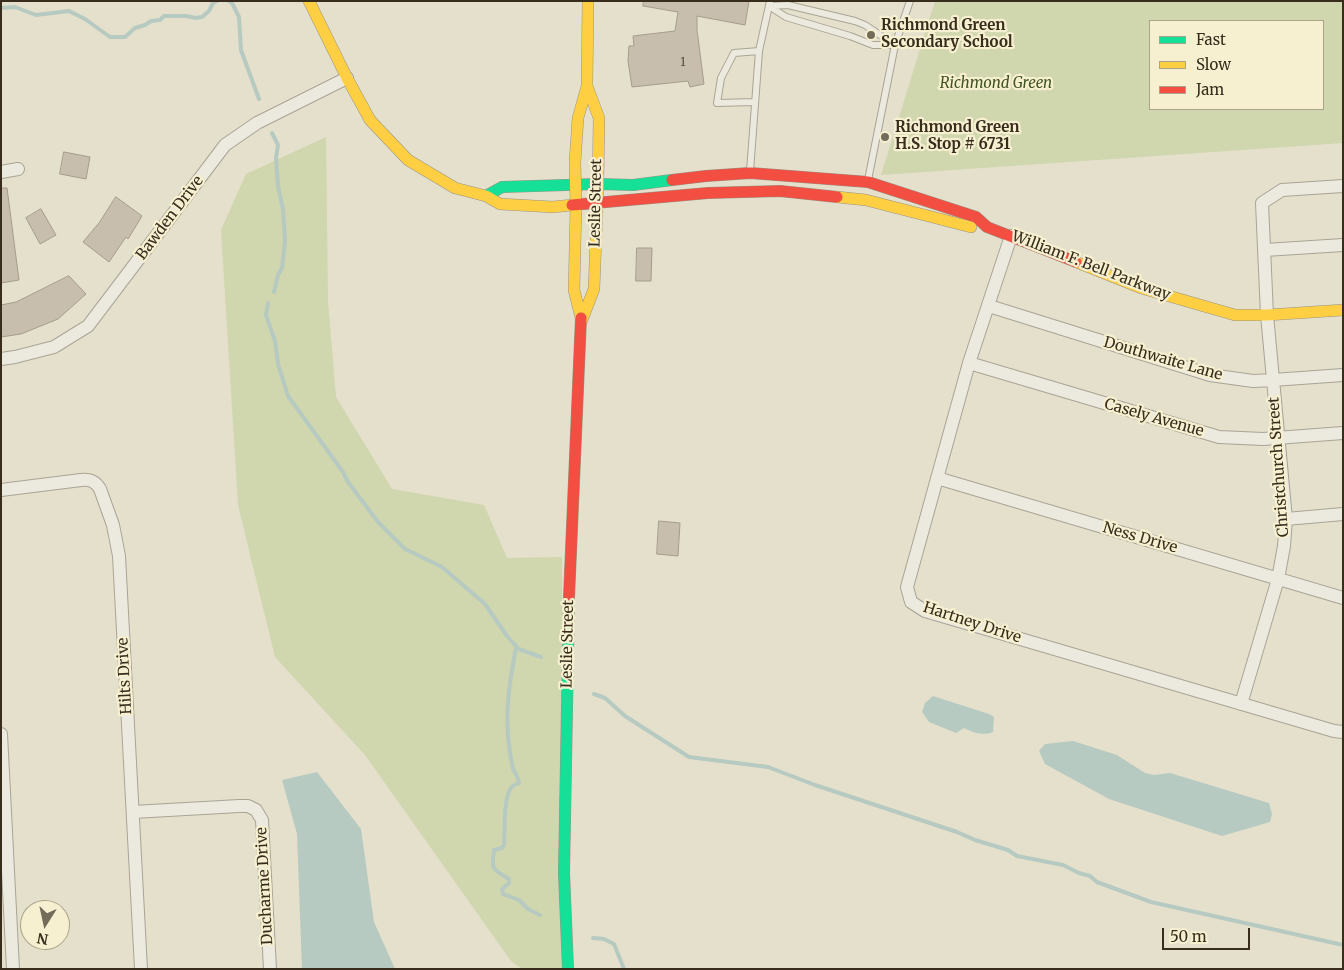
<!DOCTYPE html>
<html>
<head>
<meta charset="utf-8">
<style>
  body { margin:0 }
  #map { position:relative; width:1344px; height:970px; overflow:hidden; background:#e4e0cc; font-family:Merriweather,serif }
  canvas { display:block }
  .frame { position:absolute; inset:0; border:2px solid #382d1d; pointer-events:none }
  .legend { position:absolute; left:1149px; top:20px; width:175px; height:90px; box-sizing:border-box; background:#f6f0d1; border:1px solid #aaa289; margin:0; padding:6px 9px; list-style:none; font-size:15px; color:#382d1d }
  .legend li { display:flex; align-items:center; gap:10px; height:25px }
  .legend b { width:25px; border:1px solid #aaa289 }
  .north { position:absolute; left:20px; top:900px; width:50px; height:50px; box-sizing:border-box; background:#f6f0d1; border:1px solid #aaa289; border-radius:50%; rotate:190deg; font-size:14px; font-weight:700; line-height:20px; text-align:center; color:#382d1d }
  .north::after { content:''; display:block; margin:auto; width:18px; height:22px; background:#746c5a; clip-path:polygon(50% 0,100% 100%,50% 72%,0 100%) }
  .scale { position:absolute; left:1162px; top:928px; width:88px; height:22px; box-sizing:border-box; border:2px solid #382d1d; border-top:0; padding-left:6px; font-size:15px; line-height:18px; white-space:nowrap; color:#382d1d; -webkit-text-stroke:4px #f6f0d1; paint-order:stroke }
</style>
</head>
<body>
<div id="map">
<canvas width="1344" height="970"></canvas>
<div class="frame"></div>
<ul class="legend">
<li><b style="height:6px;background:#16e098"></b>Fast</li>
<li><b style="height:6px;background:#ffcf43"></b>Slow</li>
<li><b style="height:6px;background:#f24e42"></b>Jam</li>
</ul>
<div class="north">N</div>
<div class="scale">50 m</div>
</div>
<script>
const g = document.querySelector('canvas').getContext('2d');
g.lineJoin = 'round';
function fill(path, color) { g.fillStyle = color; g.fill(path, 'evenodd'); }
function strokePath(path, color, width, dash) { g.strokeStyle = color; g.lineWidth = width; g.lineCap = dash ? 'butt' : 'round'; g.setLineDash(dash || []); g.stroke(path); }
function write(font, color, halo, rows, align = 'center') {
  g.font = font + ' Merriweather,serif'; g.lineWidth = 4.5; g.setLineDash([]); g.textBaseline = 'middle'; g.strokeStyle = halo; g.fillStyle = color; for (const [text, x, y, turn = 0] of rows) {
    g.save(); g.translate(x, y); g.rotate((+turn || 0) * Math.PI / 180); g.textAlign = isNaN(turn) ? turn : align; if (halo) g.strokeText(text, 0, 0); g.fillText(text, 0, 0); g.restore();
  }
}
fill(new Path2D(`
  M935,1h408v142l-462,32zM1150,21h173v88h-173z
  M326,137l2,164 8,96 56,92 92,16 23,53 55,-1 2,412h-42l-11,-8 -146,-206 -90,-98 -37,-152 -17,-275 25,-56z`), '#d0d6ae');
fill(new Path2D(`
  M933,696l56,18 5,3 -1,15c-9,4 -20,1 -29,-4l-8,5 -27,-11 -7,-10 3,-9z
  M1073,741l44,14 28,18 9,2 16,-2 99,30 3,11 -2,8 -48,14 -113,-37 -64,-35 -6,-13 6,-7z
  M317,772l44,57 13,93 21,47h-93l-5,-135 -15,-54z`), '#b7cac1');
strokePath(new Path2D(`
  M229,1l3,2 7,14 2,33 18,49
  M1,8l14,-1 21,8 33,-4 16,8 25,18h15l10,-9 10,-3 6,-4 9,-1 4,-4h22l10,2 6,-1 7,-6 4,-8 4,-2
  M272,133l6,12 -2,13 2,28 5,23 2,32 -3,27 -4,7 -4,17
  M268,303l-2,12 9,26 3,23 10,32 55,76 5,10 30,40 27,27 37,18 43,37 22,32 9,10v2l25,9
  M516,648c-7,36 -12,69 -6,105 1,5 2,11 3,16 3,6 5,7 6,14 -3,1 -6,2 -7,4 -9,8 -7,46 -8,58l-2,3 -8,2c-3,21 -1,19 15,29v4l-7,6 1,5 16,6 9,9 12,6
  M594,694l11,4 20,18 64,41 79,10 47,18 142,47 18,8 33,10 9,6 46,9 16,8 11,3 7,6 54,20 192,43
  M593,938l11,1 10,5 10,25`), '#b7cac1', 4);
const building = new Path2D(`
  M644,1h105l-4,24 -48,-9v14l7,54 -14,3 -2,-6 -56,6 -4,-26 1,-15h5l-1,-10 42,-5 3,-19 -35,-6z
  M64,152l26,5 -4,22 -26,-5z
  M1,188h6l12,92 -18,3z
  M116,197l26,19 -14,23 -2,-2 -17,25 -26,-20 16,-19z
  M41,209l15,26 -16,9 -14,-26z
  M637,248h15l-1,33h-15z
  M69,276l17,18 -28,25 -37,15 -20,3v-32l15,-3z
  M659,521l21,2 -2,33 -21,-2z`);
fill(building, '#c8bead');
strokePath(building, '#a49c8b', 1);
const lane = new Path2D(`
  M769,6l19,-1 67,16 10,4 30,20
  M769,6l17,11 64,19 23,9h21
  M755,102l-38,1 4,-25 13,-25 25,-2
  M750,171l9,-120 11,-50
  M868,180l27,-135 15,-44`);
const street = new Path2D(`
  M1,172l17,-3
  M1011,236l-42,127 -62,224 4,15 14,9 409,120 9,1
  M1265,250l78,-5
  M989,306l221,69 43,6 20,-1 70,-5
  M1,359l14,-2 39,-10 34,-21 137,-181 32,-22 90,-45
  M969,363l250,74 44,2 80,-6
  M937,478l406,120
  M1,490l80,-10c9,-1 14,1 19,9l13,36 6,31 22,413
  M1286,519l57,-5
  M1241,704l37,-125 6,-33 2,-27 -19,-204 -5,-112 20,-13 61,-4
  M1,734l12,235
  M133,812l106,-6h9l8,4 6,10 8,149`);
const fast = new Path2D(`
  M486,196l16,-9 96,-3 35,1 39,-5
  M568,969l-4,-96 5,-276`);
const slow = new Path2D(`
  M309,1l38,77 23,42 38,40 47,28 31,8 14,8 53,3 19,-2
  M837,197l29,3 105,27
  M1076,262l65,26 94,27h32l76,-5
  M581,318l-7,-28 2,-85 -1,-43 3,-44 9,-32 1,-85
  M582,320l12,-31 4,-105 1,-66 -12,-32`);
const jam = new Path2D(`
  M672,180l34,-4 44,-3 118,9 108,35 11,10 89,35
  M572,205l136,-12 72,-2 57,6
  M569,597l12,-279`);
strokePath(lane, '#a9a495', 8);
strokePath(street, '#a9a495', 14);
strokePath(fast, '#999485', 12);
strokePath(slow, '#999485', 12);
strokePath(jam, '#999485', 12);
strokePath(lane, '#ece9de', 6);
strokePath(street, '#ece9de', 12);
strokePath(fast, '#16e098', 11);
strokePath(slow, '#ffcf43', 11);
strokePath(jam, '#f24e42', 11);
for (const [x, y, r, color] of [
  [871,35,5,"#746c5a"],
  [885,137,5,"#746c5a"]
]) { const dot = new Path2D(); dot.arc(x, y, r, 0, 2 * Math.PI); g.fillStyle = color; g.fill(dot); strokePath(dot, '#f6f0d1', 2); }
write('12px', '#5c5141', null, [
  ["1",683,63]
]);
write('bold 15px', '#382d1d', '#f6f0d1', [
  ["Richmond Green",881,26],
  ["Secondary School",881,43],
  ["Richmond Green",895,128],
  ["H.S. Stop # 6731",895,145]
], 'left');
write('italic 15px', '#425423', '#f6f0d1', [
  ["Richmond Green",996,84]
]);
write('15px', '#382d1d', '#f6f0d1', [
  ["Leslie Street",596,203,-89],
  ["Bawden Drive",170,218,-53],
  ["William F. Bell Parkway",1091,266,21],
  ["Douthwaite Lane",1163,359,16],
  ["Casely Avenue",1154,418,16],
  ["Christchurch Street",1279,467,-94],
  ["Ness Drive",1140,538,16],
  ["Hartney Drive",972,623,18],
  ["Leslie Street",568,644,-89],
  ["Hilts Drive",125,676,-93],
  ["Ducharme Drive",265,886,-93]
]);
</script>
</body>
</html>
